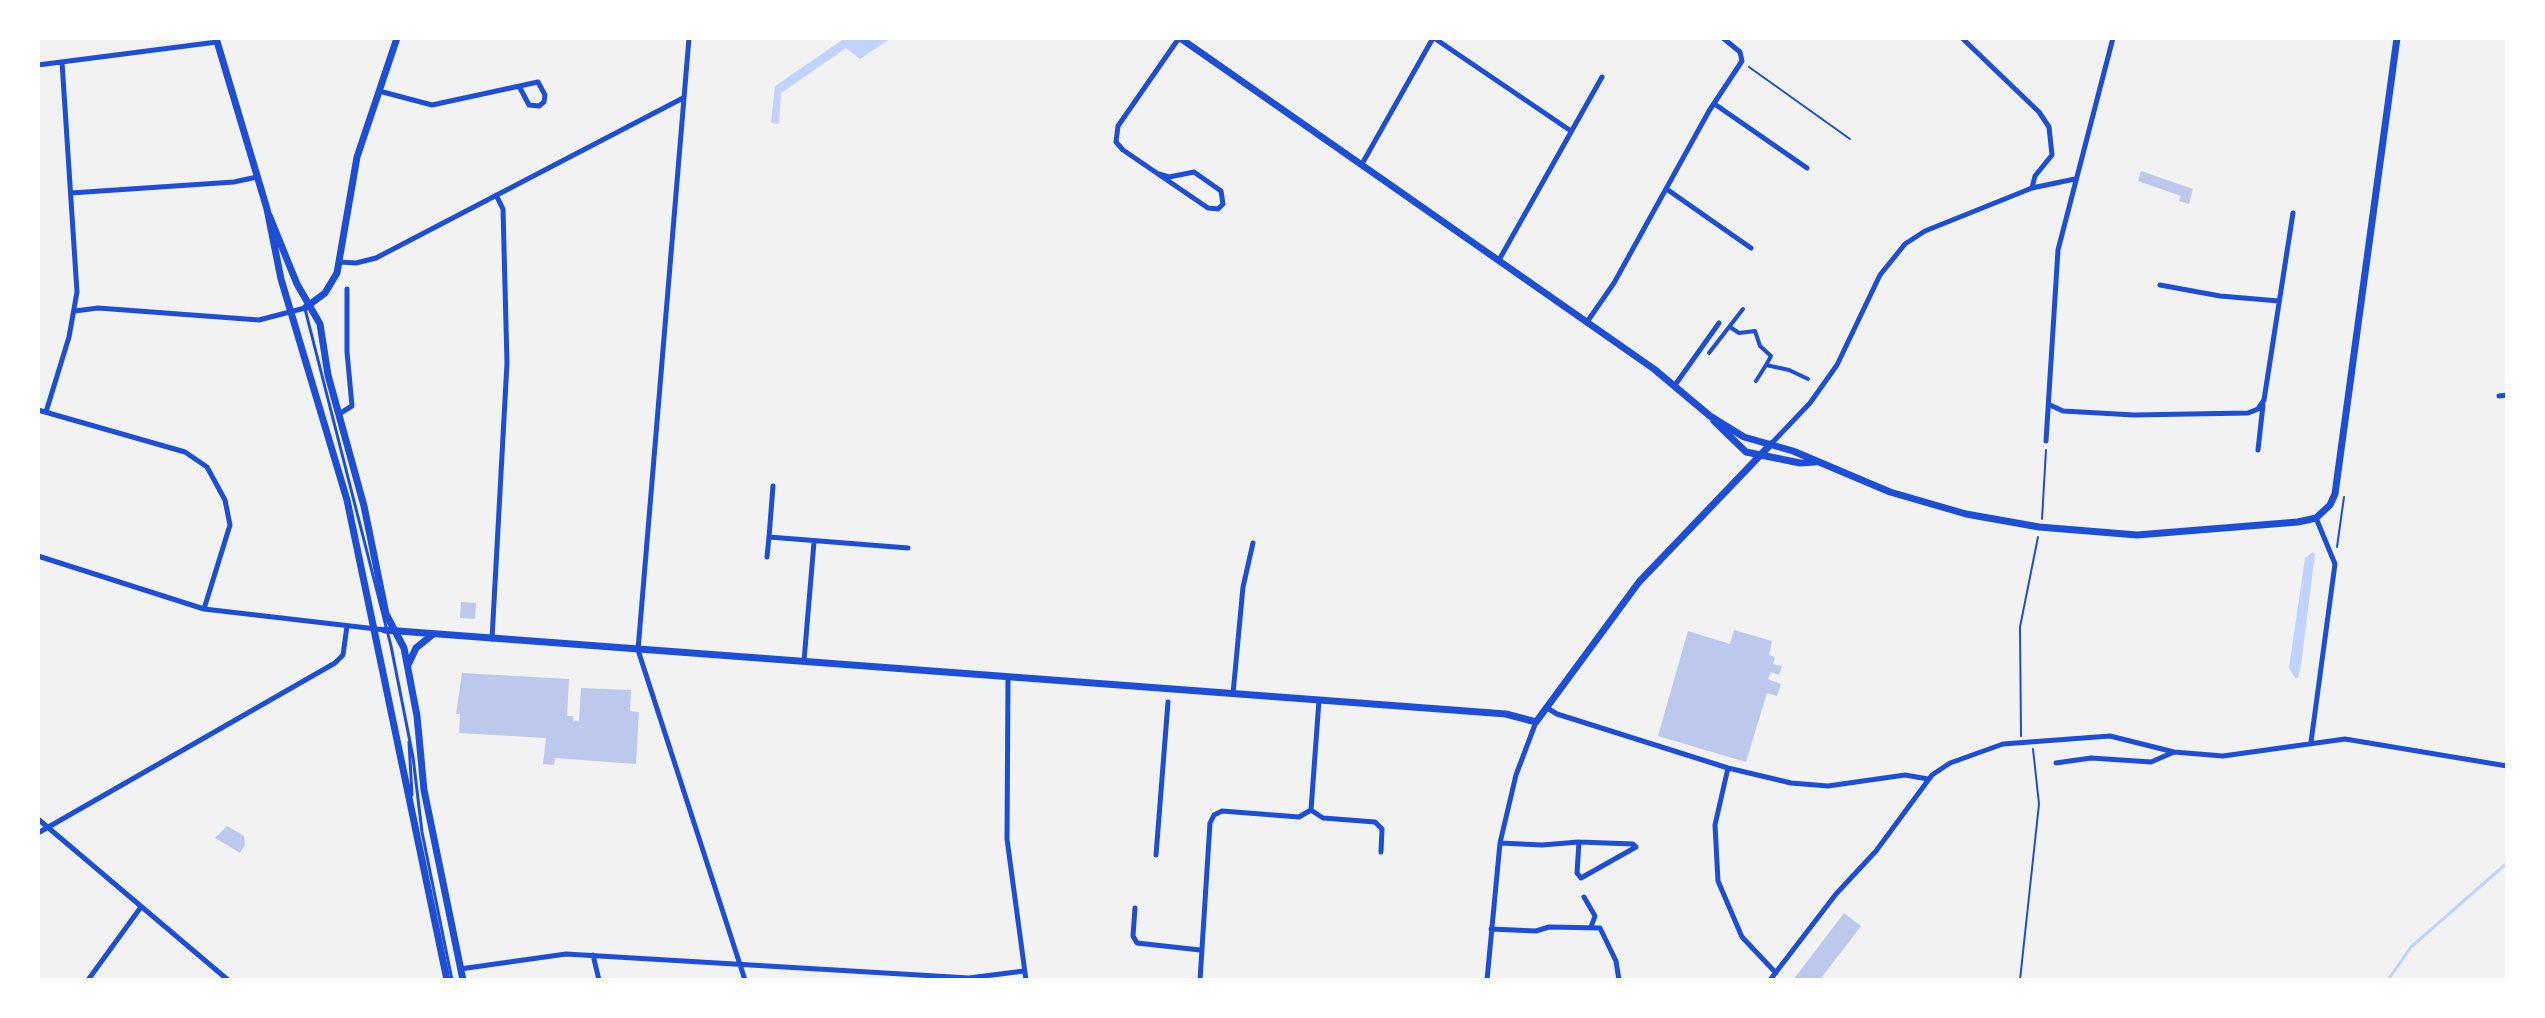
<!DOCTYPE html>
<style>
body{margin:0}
#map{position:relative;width:2545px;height:1018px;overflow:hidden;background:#f2f2f2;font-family:Inter,sans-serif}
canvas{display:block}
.frame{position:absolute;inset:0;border:40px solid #fff;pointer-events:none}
</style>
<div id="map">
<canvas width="2545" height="1018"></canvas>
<div class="frame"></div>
</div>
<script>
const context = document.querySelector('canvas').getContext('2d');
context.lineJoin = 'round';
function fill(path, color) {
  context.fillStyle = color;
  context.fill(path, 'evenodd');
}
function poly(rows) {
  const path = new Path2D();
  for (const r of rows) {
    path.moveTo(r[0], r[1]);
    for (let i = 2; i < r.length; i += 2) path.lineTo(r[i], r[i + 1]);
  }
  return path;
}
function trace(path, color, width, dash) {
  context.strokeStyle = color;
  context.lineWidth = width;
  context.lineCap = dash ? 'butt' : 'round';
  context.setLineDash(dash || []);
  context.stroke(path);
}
fill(poly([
 [845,38,891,38,860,59,846,48,781,93,779,124,771,123,775,86],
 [2313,552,2315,554,2301,665,2298,678,2295,678,2289,668,2305,558]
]), '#bfd3fe');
trace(poly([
 [2388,980,2411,947,2507,863]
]), '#bfd3fe', 3);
fill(poly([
 [2141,171,2193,189,2189,204,2179,201,2181,196,2138,181],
 [461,602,476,603,475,619,460,618],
 [1734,630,1772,641,1769,655,1775,657,1773,664,1782,666,1779,675,1771,672,1768,679,1781,684,1777,696,1767,693,1746,762,1658,736,1688,631,1730,644],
 [462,673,569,679,567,716,573,716,573,721,579,721,581,688,631,690,630,711,639,712,636,764,555,758,554,765,543,764,546,738,459,733,460,714,456,714],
 [227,826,244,836,245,845,240,853,215,838],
 [1844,913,1861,926,1822,977,1825,980,1793,980]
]), '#bdc9ec');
trace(poly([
 [1749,67,1850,139],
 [2042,519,2046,450],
 [2337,547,2344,497],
 [2021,736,2020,627,2038,537],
 [2020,980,2039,804,2033,749]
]), '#1d4ed8', 2);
trace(poly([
 [305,309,391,646,413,757,422,832,452,980],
 [409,742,412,795]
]), '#1d4ed8', 3);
trace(poly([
 [1730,327,1739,333,1755,331,1760,346,1771,356,1766,365],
 [1709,353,1743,309],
 [1756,381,1766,365,1789,370,1808,379]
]), '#1d4ed8', 4);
trace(poly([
 [689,38,638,650,745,980],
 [1434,38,1571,131],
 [1962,38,2039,112,2049,127,2052,155,2035,176,2032,188],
 [38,65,217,42],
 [379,91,432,105,538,82,545,95,544,102,539,106,529,105,519,86],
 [1716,105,1807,168],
 [1362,164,1433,38],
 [1159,174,1169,177,1194,172,1221,191,1223,204,1218,209,1208,208,1123,150,1116,142,1118,126,1179,38],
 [1668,190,1751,248],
 [71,193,234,182,257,177],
 [1499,260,1602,77],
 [339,262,356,263,376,258,683,98],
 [2160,285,2220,296,2279,301],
 [75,311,98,308,259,320,305,308],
 [1587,322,1614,283,1709,111,1742,61,1740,52,1723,38],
 [1675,385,1719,323],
 [2499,396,2507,395],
 [2050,405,2063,411,2134,415,2248,413,2258,409,2264,400,2293,213],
 [38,410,185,452,207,467,225,500,230,525,204,609],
 [46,412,69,337,77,292,62,62],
 [339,414,352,406,347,352,347,289],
 [2046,441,2058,250,2113,38],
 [1771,444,1810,403,1837,365,1880,275,1905,244,1925,231,2032,188,2075,179],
 [2258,450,2263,405],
 [773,486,769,537,908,548],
 [38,556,204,609,385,630],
 [767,557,769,537],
 [492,639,507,363,503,209,496,195],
 [804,661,814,542],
 [1008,678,1007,839,1026,980],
 [1233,694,1243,587,1253,543],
 [1547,708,1557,714,1728,768,1791,783,1828,786,1905,775,1928,779],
 [2311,742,2335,564,2316,518],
 [2056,763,2091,758,2151,762,2174,752],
 [1728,768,1715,825,1718,881,1742,937,1776,973],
 [1311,810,1319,700],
 [38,819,228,980],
 [38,833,335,663,343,655,347,626],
 [1500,843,1542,845,1579,842,1633,844,1636,847,1581,878,1577,873,1579,842],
 [1156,855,1168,702],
 [1584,897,1595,916,1591,927],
 [1135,908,1133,936,1137,943,1200,950],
 [1491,929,1536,931,1549,927,1600,928,1616,961,1619,980],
 [593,955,599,980],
 [460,969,566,954,969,978,1024,971],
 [88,980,141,907],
 [1200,980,1210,823,1214,815,1222,811,1299,817,1311,810,1323,818,1375,822,1382,829,1381,852],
 [1487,980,1500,843,1516,775,1536,722],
 [1770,980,1836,894,1876,851,1932,775,1950,763,2003,744,2110,736,2174,752,2223,756,2345,739,2507,766]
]), '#1d4ed8', 5);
trace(poly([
 [1180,38,1654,369,1710,416,1744,437,1793,451,1890,492,1966,514,2039,527,2137,535,2298,522,2316,518,2330,505,2335,494,2397,38],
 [305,308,325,293,337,273,357,157,397,38],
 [1714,421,1746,452,1800,463,1815,462],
 [385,630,1506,714,1536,722,1639,582,1771,444]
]), '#1d4ed8', 7);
trace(poly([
 [216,38,267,209,281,279,347,500,447,980],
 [269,215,297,284,320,324,328,375,364,506,386,614,404,648,417,716,424,790,463,980],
 [409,663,416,648,432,635]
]), '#1d4ed8', 7);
</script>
